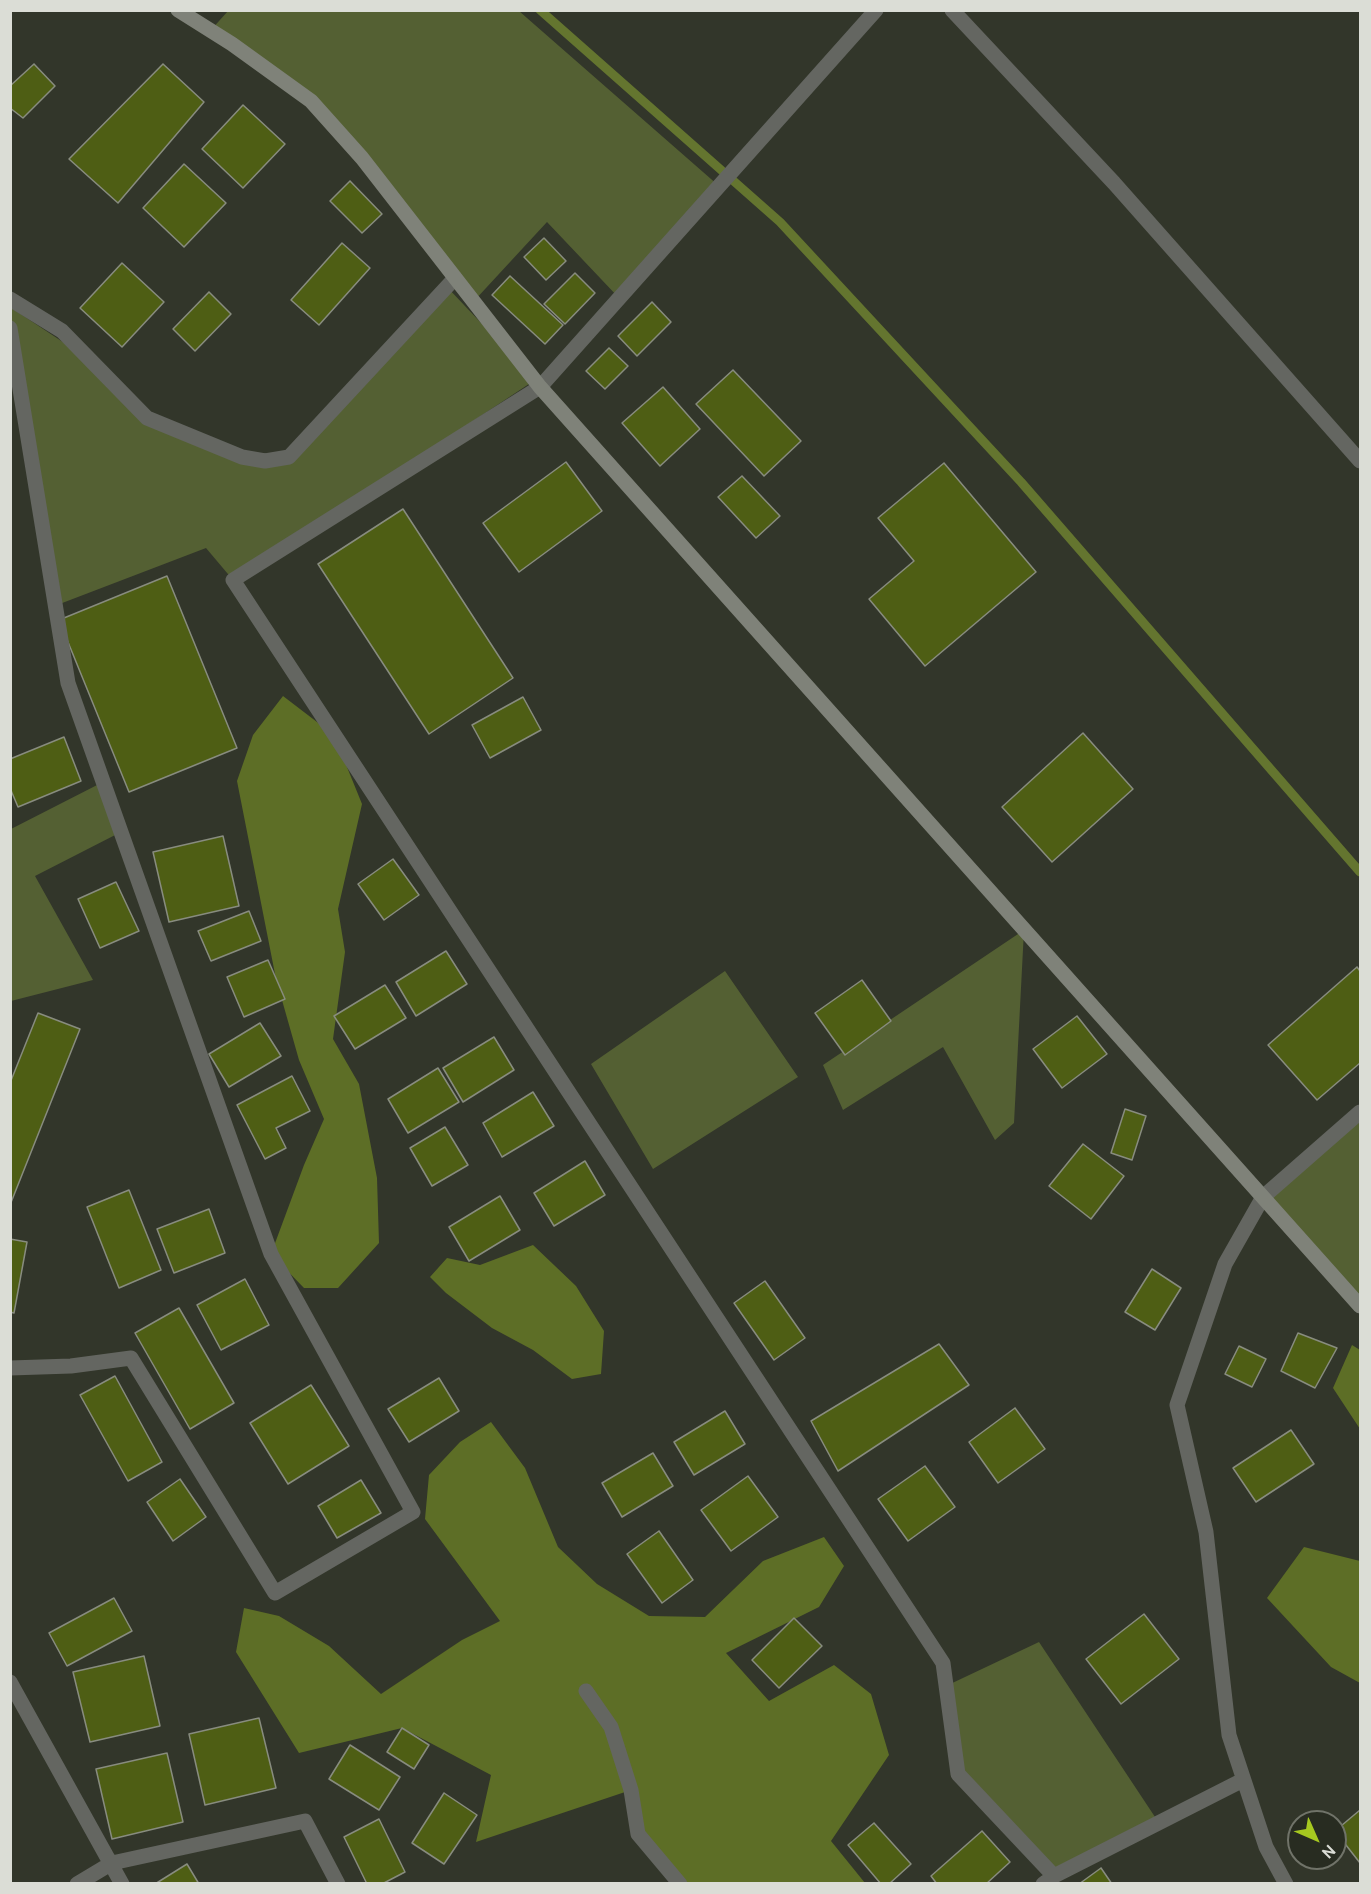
<!DOCTYPE html>
<style>
body{margin:0}
#map{position:relative;width:1371px;height:1894px;overflow:hidden;background:#32362a;font-family:Cabin,sans-serif}
canvas{display:block}
.frame{position:absolute;inset:0;border:12px solid #dbddd6;pointer-events:none}
.north{position:absolute;left:1287px;top:1810px;width:60px;height:60px;box-sizing:border-box;background:#282c21;border:2px solid #707369;border-radius:50%;rotate:135deg;font-size:16px;font-weight:700;line-height:24px;text-align:center;color:#dbddd6}
.north::after{content:'';display:block;margin:auto;width:21px;height:27px;background:#a6c820;clip-path:polygon(50% 0,100% 100%,50% 72%,0 100%)}
</style>
<div id="map">
<canvas width="1371" height="1894"></canvas>
<div class="frame"></div>
<div class="north">N</div>
</div>
<script>
const context = document.querySelector('canvas').getContext('2d');
context.lineJoin = 'round';
function fill(path, color) {
  context.fillStyle = color;
  context.fill(path, 'evenodd');
}
function poly(rows) {
  const path = new Path2D();
  for (const r of rows) {
    path.moveTo(r[0], r[1]);
    for (let i = 2; i < r.length; i += 2) path.lineTo(r[i], r[i + 1]);
  }
  return path;
}
function trace(path, color, width, dash) {
  context.strokeStyle = color;
  context.lineWidth = width;
  context.lineCap = dash ? 'butt' : 'round';
  context.setLineDash(dash || []);
  context.stroke(path);
}
fill(poly([
 [228,11,519,11,719,186,619,298,547,222,474,301,311,101,210,31],
 [447,287,535,380,233,580,206,548,57,605,11,328,10,307,90,360,147,418,265,461,289,457],
 [103,782,121,832,35,876,93,980,11,1001,11,829],
 [1024,930,1014,1123,995,1140,943,1047,843,1110,823,1065],
 [725,971,798,1077,653,1169,591,1064],
 [1360,1112,1360,1306,1263,1198],
 [1039,1642,1159,1823,1054,1876,958,1774,946,1686]
]), '#546033');
fill(poly([
 [283,696,334,735,362,804,338,909,345,952,333,1039,359,1084,377,1178,379,1243,338,1288,304,1288,271,1254,304,1165,324,1119,299,1060,276,979,237,781,253,735],
 [533,1245,576,1286,604,1331,601,1374,572,1379,533,1350,492,1328,446,1293,430,1277,447,1258,480,1265],
 [1352,1345,1360,1350,1360,1429,1333,1388],
 [491,1422,525,1468,558,1547,597,1584,649,1616,705,1617,763,1561,824,1537,844,1566,819,1607,726,1653,769,1701,834,1665,871,1694,889,1755,831,1841,865,1883,680,1883,641,1838,631,1790,476,1842,491,1775,402,1728,299,1753,236,1652,244,1608,279,1616,329,1646,381,1694,462,1640,500,1621,425,1519,429,1475,460,1442],
 [1304,1547,1360,1561,1360,1683,1331,1667,1267,1598]
]), '#5d6e26');
trace(poly([
 [540,10,780,222,1021,482,1360,872]
]), '#64752f', 9);
const building = poly([
 [34,64,55,86,23,118,10,108,10,86,34,64],
 [163,64,204,102,118,203,69,159,163,64],
 [243,105,285,144,243,188,202,149,243,105],
 [184,164,226,203,184,247,143,208,184,164],
 [350,181,382,214,362,233,330,201,350,181],
 [544,238,566,261,546,280,524,257,544,238],
 [342,243,370,268,319,325,291,300,342,243],
 [122,263,164,302,122,347,80,308,122,263],
 [575,273,595,293,565,324,544,304,575,273],
 [510,276,563,325,545,344,492,295,510,276],
 [209,292,231,314,195,351,173,329,209,292],
 [652,302,671,322,637,356,618,336,652,302],
 [609,348,628,366,605,389,586,371,609,348],
 [733,370,801,441,764,476,696,404,733,370],
 [663,387,700,429,660,466,622,423,663,387],
 [566,462,602,511,519,572,483,523,566,462],
 [944,463,1036,572,925,666,869,599,914,561,878,518,944,463],
 [742,476,780,516,756,538,718,497,742,476],
 [403,509,513,678,429,734,318,564,403,509],
 [167,576,237,748,129,792,59,620,167,576],
 [523,697,541,730,490,758,472,725,523,697],
 [1083,733,1133,789,1052,862,1002,807,1083,733],
 [64,737,81,781,18,807,10,788,10,759,64,737],
 [223,836,239,906,169,922,153,852,223,836],
 [393,859,419,895,384,920,358,884,393,859],
 [116,882,139,931,100,948,78,899,116,882],
 [249,911,261,941,211,961,198,931,249,911],
 [446,951,467,984,416,1016,396,982,446,951],
 [268,960,285,999,244,1017,227,977,268,960],
 [1357,967,1360,971,1360,1063,1317,1100,1268,1045,1357,967],
 [862,980,891,1021,845,1055,815,1013,862,980],
 [385,985,406,1018,355,1049,334,1016,385,985],
 [38,1013,80,1029,10,1205,10,1083,38,1013],
 [1077,1016,1107,1054,1062,1088,1033,1049,1077,1016],
 [260,1023,281,1056,229,1087,209,1054,260,1023],
 [494,1037,514,1070,463,1102,443,1068,494,1037],
 [438,1068,459,1102,408,1133,388,1099,438,1068],
 [292,1076,310,1111,276,1128,286,1148,265,1159,237,1105,292,1076],
 [533,1092,554,1126,502,1157,483,1123,533,1092],
 [1125,1109,1146,1116,1132,1160,1111,1153,1125,1109],
 [445,1127,468,1165,432,1186,410,1148,445,1127],
 [1083,1144,1124,1176,1091,1219,1049,1186,1083,1144],
 [585,1161,605,1195,554,1226,534,1193,585,1161],
 [129,1190,161,1270,119,1288,87,1207,129,1190],
 [500,1196,520,1230,469,1261,449,1227,500,1196],
 [209,1209,225,1253,174,1273,157,1229,209,1209],
 [10,1239,27,1242,14,1313,10,1312,10,1239],
 [1152,1269,1181,1288,1155,1330,1125,1312,1152,1269],
 [245,1279,269,1325,221,1350,197,1305,245,1279],
 [765,1281,805,1338,774,1360,734,1303,765,1281],
 [179,1308,234,1403,190,1429,135,1333,179,1308],
 [1298,1333,1337,1348,1315,1388,1281,1371,1298,1333],
 [939,1344,969,1385,838,1471,811,1421,939,1344],
 [1239,1346,1266,1359,1252,1387,1225,1374,1239,1346],
 [115,1376,162,1462,128,1481,80,1395,115,1376],
 [439,1378,459,1411,409,1442,388,1409,439,1378],
 [311,1385,349,1446,288,1484,250,1423,311,1385],
 [1015,1408,1045,1449,998,1483,969,1442,1015,1408],
 [725,1411,745,1444,694,1475,674,1442,725,1411],
 [1291,1430,1314,1464,1256,1502,1233,1468,1291,1430],
 [653,1453,673,1486,622,1517,602,1483,653,1453],
 [925,1466,955,1507,908,1541,878,1499,925,1466],
 [748,1476,778,1517,731,1551,701,1510,748,1476],
 [180,1479,206,1517,173,1541,147,1502,180,1479],
 [361,1480,381,1513,337,1538,318,1506,361,1480],
 [659,1531,693,1580,662,1603,627,1554,659,1531],
 [114,1598,132,1631,67,1666,49,1633,114,1598],
 [1144,1614,1179,1659,1121,1704,1086,1659,1144,1614],
 [794,1618,822,1646,779,1688,752,1660,794,1618],
 [144,1656,160,1726,90,1742,73,1672,144,1656],
 [259,1718,276,1788,205,1805,189,1734,259,1718],
 [402,1728,429,1745,414,1769,387,1752,402,1728],
 [350,1745,400,1777,379,1810,329,1779,350,1745],
 [167,1753,183,1822,112,1839,96,1769,167,1753],
 [444,1793,477,1815,444,1864,412,1843,444,1793],
 [1360,1810,1360,1863,1335,1831,1360,1810],
 [379,1819,405,1872,382,1884,367,1884,344,1837,379,1819],
 [874,1823,911,1864,889,1884,881,1884,848,1845,874,1823],
 [982,1831,1010,1862,986,1884,937,1884,931,1876,982,1831],
 [187,1864,199,1884,155,1884,187,1864],
 [1101,1868,1112,1884,1079,1884,1101,1868]
]);
fill(building, '#4e5e14');
trace(building, '#888c7f', 1.5);
trace(poly([
 [876,10,540,387,233,580,943,1663,958,1774,1054,1876],
 [952,10,1114,183,1360,461],
 [10,299,62,331,147,418,242,457,265,461,289,457,455,278],
 [10,328,68,683,271,1254,413,1512,275,1593,131,1358,71,1366,10,1368],
 [10,1682,122,1884],
 [586,1691,611,1727,631,1790,638,1834,680,1884],
 [77,1884,112,1863,305,1821,338,1884],
 [1043,1884,1054,1876,1243,1780],
 [1286,1884,1266,1847,1229,1735,1206,1532,1177,1405,1225,1264,1263,1197,1360,1112]
]), '#646661', 15);
trace(poly([
 [178,10,232,44,311,101,362,158,540,387,1360,1306]
]), '#7f8279', 15);
</script>
